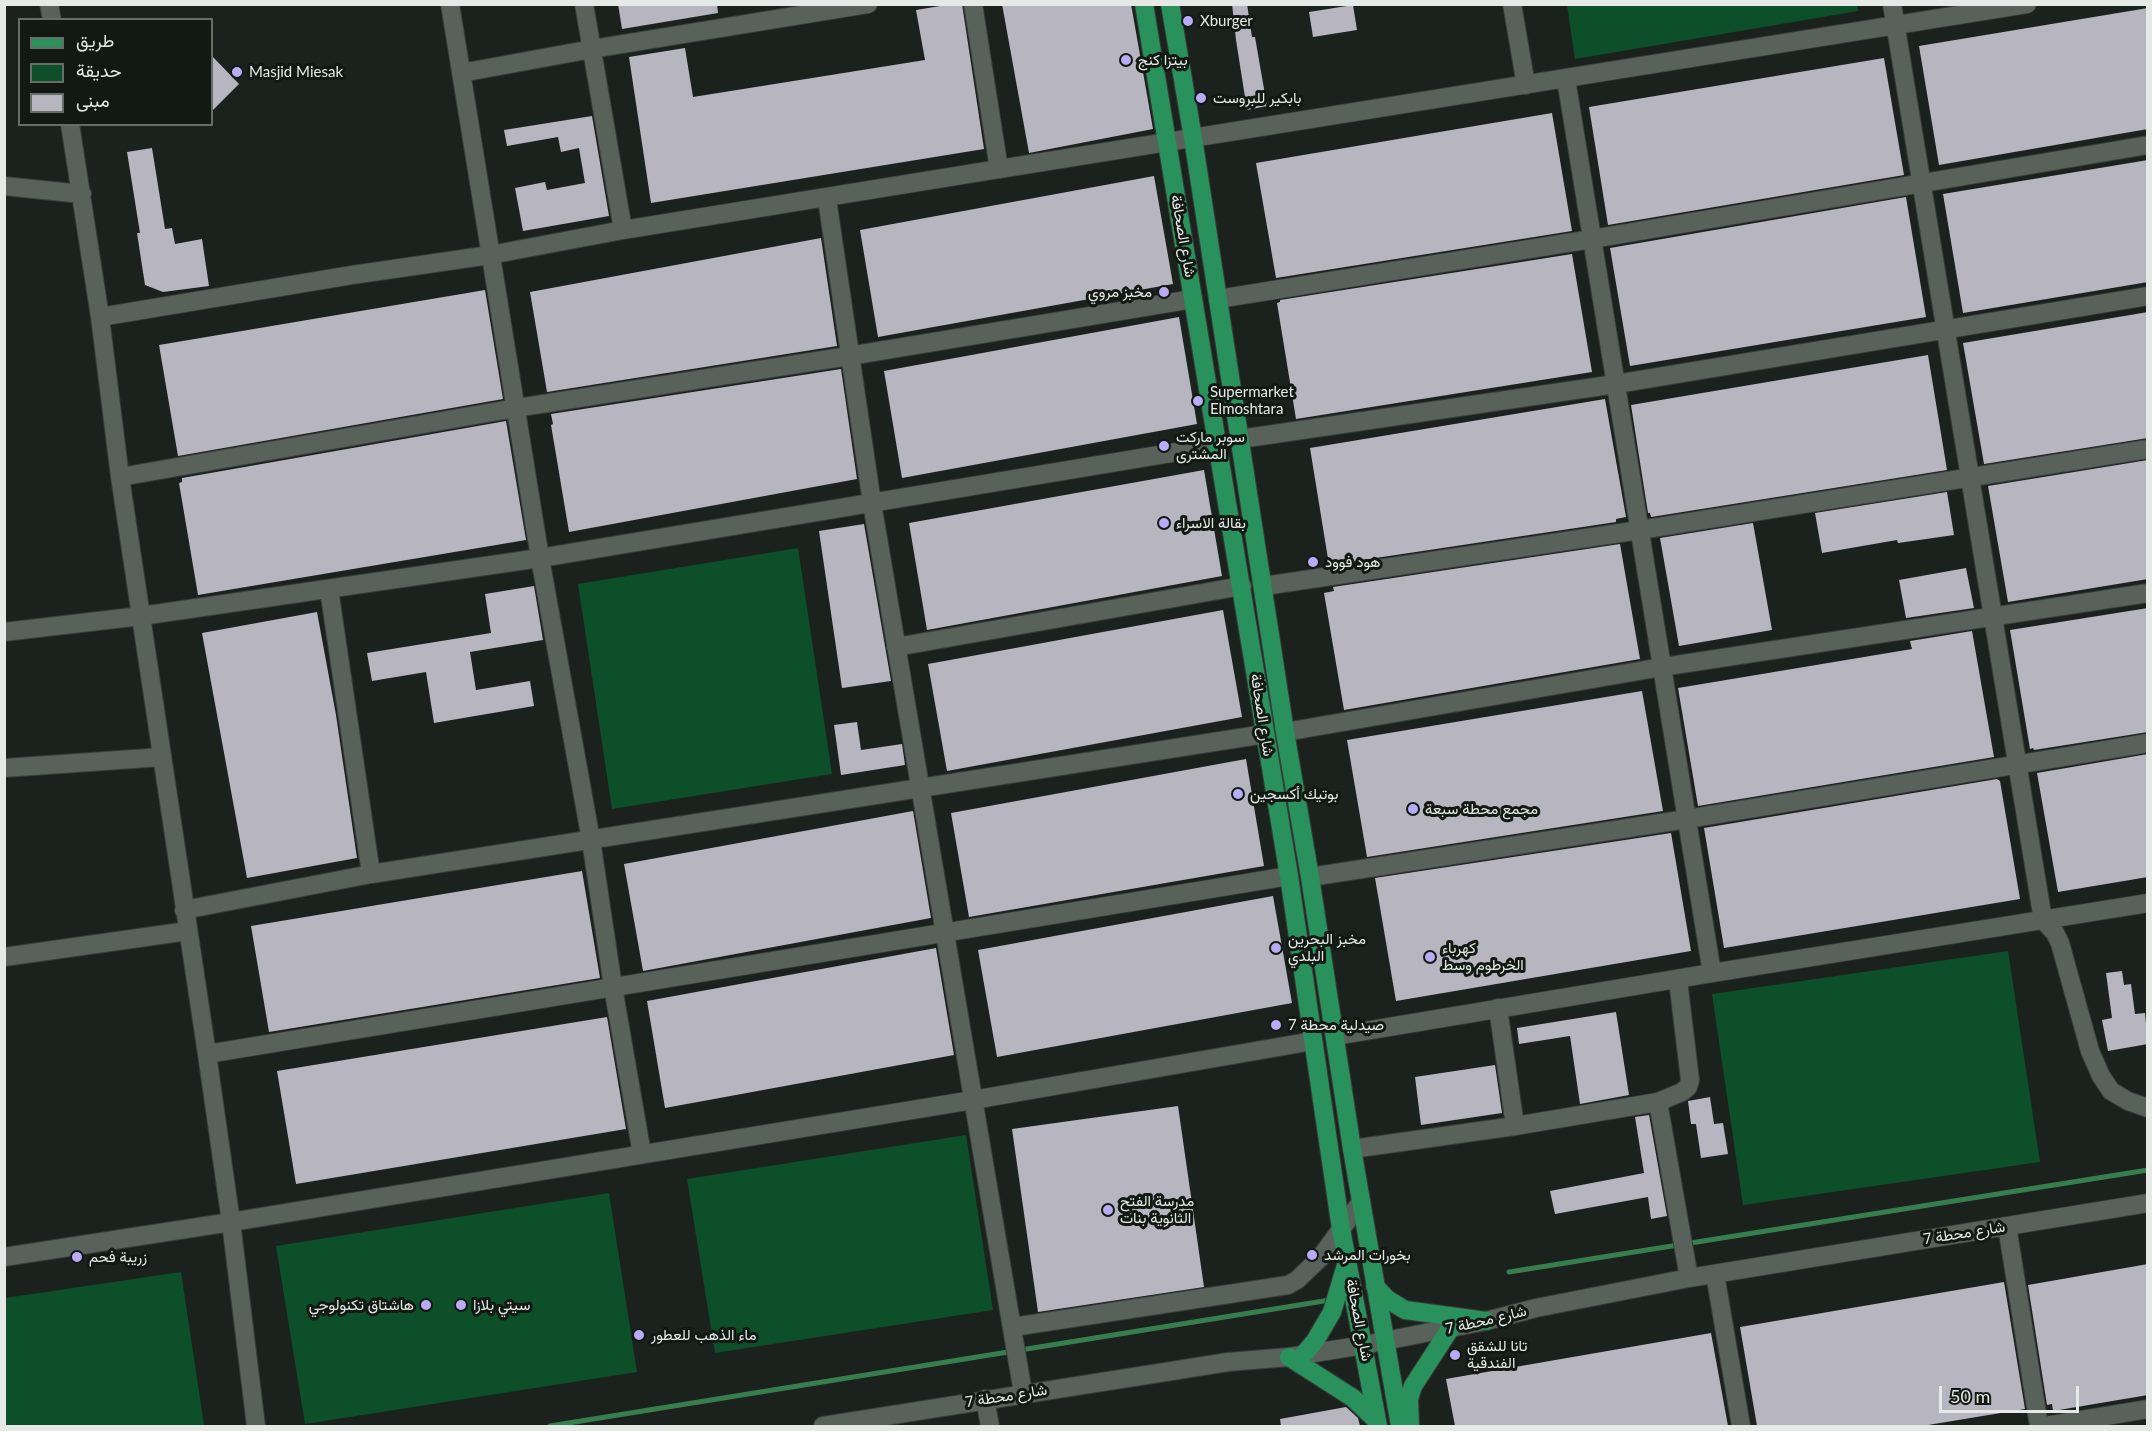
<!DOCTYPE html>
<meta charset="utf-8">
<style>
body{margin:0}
#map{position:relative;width:2152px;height:1431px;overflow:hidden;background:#1b221d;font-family:Lato,Vazirmatn,sans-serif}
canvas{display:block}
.frame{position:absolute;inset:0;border:6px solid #e5eae6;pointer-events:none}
.legend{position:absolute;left:18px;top:18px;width:195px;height:108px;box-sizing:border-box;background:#121913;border:2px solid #666d67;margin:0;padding:8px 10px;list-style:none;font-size:18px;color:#e5eae6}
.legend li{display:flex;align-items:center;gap:12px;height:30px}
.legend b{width:30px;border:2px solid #666d67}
.scale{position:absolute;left:1939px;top:1386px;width:140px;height:27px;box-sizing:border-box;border:3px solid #e5eae6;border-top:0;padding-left:8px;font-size:18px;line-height:21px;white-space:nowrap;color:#e5eae6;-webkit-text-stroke:4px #121913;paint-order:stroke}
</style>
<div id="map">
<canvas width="2152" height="1431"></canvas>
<div class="frame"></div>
<ul class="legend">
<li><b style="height:8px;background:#28915c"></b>طريق</li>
<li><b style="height:16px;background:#0c4f29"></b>حديقة</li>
<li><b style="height:16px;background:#b6b5c0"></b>مبنى</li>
</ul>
<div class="scale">50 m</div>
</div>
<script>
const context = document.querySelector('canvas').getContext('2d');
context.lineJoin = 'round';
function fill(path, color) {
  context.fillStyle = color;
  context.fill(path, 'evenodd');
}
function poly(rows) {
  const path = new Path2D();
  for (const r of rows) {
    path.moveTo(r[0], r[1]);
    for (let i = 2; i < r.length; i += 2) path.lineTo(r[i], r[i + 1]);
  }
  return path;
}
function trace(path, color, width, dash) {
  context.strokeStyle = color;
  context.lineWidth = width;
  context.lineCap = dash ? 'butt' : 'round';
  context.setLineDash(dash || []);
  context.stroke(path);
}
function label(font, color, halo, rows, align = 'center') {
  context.font = font + ' Lato,Vazirmatn,sans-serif';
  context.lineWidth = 6;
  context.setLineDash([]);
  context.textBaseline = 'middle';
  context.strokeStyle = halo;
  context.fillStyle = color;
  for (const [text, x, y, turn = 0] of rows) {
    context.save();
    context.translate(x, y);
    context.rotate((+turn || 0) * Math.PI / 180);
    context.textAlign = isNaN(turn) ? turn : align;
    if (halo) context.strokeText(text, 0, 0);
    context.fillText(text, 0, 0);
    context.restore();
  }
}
fill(poly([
 [1857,4,1858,11,1575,59,1567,5],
 [798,548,832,774,612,809,578,584],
 [2008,951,2040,1162,1743,1205,1712,994],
 [966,1135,993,1310,715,1353,687,1179],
 [609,1193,637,1372,305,1424,276,1246],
 [181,1272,204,1425,192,1426,5,1426,5,1298]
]), '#0c4f29');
trace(poly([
 [1509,1272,2148,1170],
 [550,1426,1330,1300]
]), '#377e4f', 5);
fill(poly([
 [618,4,717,4,718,13,622,29],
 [952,4,962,4,984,149,651,203,629,57,685,48,693,97,925,60,916,10],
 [1002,4,1131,4,1153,129,1029,153],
 [1232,4,1247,4,1252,37,1255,37,1267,106,1247,110,1236,40],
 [1353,5,1357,30,1313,37,1309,12],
 [2148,8,2148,129,1939,165,1919,46],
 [212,56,239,84,212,111],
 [1884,58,1904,175,1608,225,1589,107],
 [1552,113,1572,231,1276,278,1256,163],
 [592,116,609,216,523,231,515,188,545,182,547,190,585,183,579,148,561,152,558,137,507,146,504,130],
 [152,148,165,229,172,228,175,244,202,239,209,286,163,292,145,285,137,233,140,233,127,152],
 [2148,160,2148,282,1963,313,1943,194],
 [1154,176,1173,284,878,337,860,230],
 [1906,197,1926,317,1630,366,1610,248],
 [821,238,837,346,547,392,530,292],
 [1572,254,1592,372,1296,419,1277,303,1280,302,1280,300],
 [485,290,503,399,178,456,159,345],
 [2148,312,2148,438,1984,464,1963,343],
 [1179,317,1197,424,902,478,884,371],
 [1928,355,1947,470,1651,517,1650,513,1648,513,1631,405],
 [841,369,857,479,569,532,551,425,553,424,551,414],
 [1605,399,1626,517,1616,519,1616,522,1329,565,1310,448],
 [506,421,526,540,198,595,179,483,182,482,182,478],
 [2148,460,2148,579,2008,602,1988,486],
 [1204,470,1222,576,927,630,909,523],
 [1947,492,1954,535,1898,543,1897,540,1822,553,1815,513],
 [1753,523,1772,630,1679,646,1660,538],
 [864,524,891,681,842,688,819,531],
 [1620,544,1640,659,1344,710,1324,593,1334,591,1333,587],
 [1966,568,1974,608,1906,618,1899,580],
 [534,586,543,640,470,652,476,690,530,681,534,706,434,723,426,672,372,681,367,653,491,633,485,594],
 [2148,608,2148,732,2034,750,2033,748,2030,749,2010,630],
 [1223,610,1242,717,947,771,928,664],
 [317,612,336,715,357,858,247,878,202,633],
 [1972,631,1994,757,1698,806,1678,688,1912,649,1910,641],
 [1642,691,1663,811,1367,857,1347,740],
 [857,722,861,750,902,744,905,765,841,775,834,725],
 [2148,754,2148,877,2058,892,2037,773],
 [1246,759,1264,866,969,917,951,813],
 [1997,779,2000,781,2020,899,1724,948,1704,828],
 [913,811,931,918,643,971,624,864],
 [1671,833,1691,951,1396,1001,1375,878],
 [582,871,600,978,269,1032,251,926],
 [1273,896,1292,1003,997,1057,978,950],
 [936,948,954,1055,665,1108,647,1001],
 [2122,971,2124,985,2131,984,2135,1014,2145,1013,2148,1044,2108,1051,2102,1020,2112,1018,2106,973],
 [1616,1012,1629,1095,1580,1104,1570,1036,1519,1044,1517,1028],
 [607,1017,626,1129,296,1184,277,1071],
 [1495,1065,1502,1113,1421,1125,1415,1077],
 [1710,1097,1714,1124,1723,1123,1728,1154,1701,1158,1696,1124,1691,1124,1688,1101],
 [1178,1106,1204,1287,1038,1312,1012,1129],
 [1649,1115,1667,1216,1651,1219,1648,1197,1555,1214,1550,1191,1644,1173,1635,1117],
 [2148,1264,2148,1395,2053,1411,2052,1404,2047,1405,2028,1285],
 [2004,1282,2025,1409,1922,1426,1757,1426,1740,1327],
 [1711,1333,1728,1426,1455,1426,1446,1379],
 [1346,1407,1358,1418,1360,1426,1281,1426,1280,1419]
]), '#b6b5c0');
const minor = poly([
 [49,4,52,20],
 [450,4,540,558,591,840,613,987,642,1154],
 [584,4,623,230],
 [973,4,999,169],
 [1512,4,1526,85],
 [1892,4,2043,920,2055,933,2060,943,2090,1051,2101,1076,2111,1091,2128,1101,2148,1108],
 [461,73,592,49,868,4],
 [1566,79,1712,973],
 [70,124,100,317,120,477,207,1054,231,1222,256,1426],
 [4,186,82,194],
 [827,199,872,503,1023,1393],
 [1218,299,1592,239,2148,145],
 [100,317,352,275,490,255,623,230,999,169,2027,4],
 [1240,439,1616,384,2148,296],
 [120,477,516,408,849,356,1193,299],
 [1264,586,1640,530,2148,449],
 [329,589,371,874],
 [4,632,141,616,540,558,1219,445],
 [896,647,1242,586],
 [1285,732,1662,667,2148,593],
 [4,768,162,757],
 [1310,877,1687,819,2148,743],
 [184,910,371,874,1265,734],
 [4,957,188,931],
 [1678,980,1690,1080,1688,1087,1682,1092,1658,1102,1689,1278],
 [1498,1008,1515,1126],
 [1335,1036,1712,973,2148,903],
 [207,1054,1289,876],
 [1352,1149,1515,1126,1658,1102],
 [2007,1226,2039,1426],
 [4,1257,231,1222,973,1100,1313,1041],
 [1715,1274,1741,1426],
 [1013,1327,1288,1285,1297,1280,1320,1258,1361,1202],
 [985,1399,990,1426],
 [823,1426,1159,1373,1228,1362,1289,1357,1364,1345,1486,1321,1536,1308,1689,1278,2148,1203],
 [2045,1426,2148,1409]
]);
const major = poly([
 [1144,4,1289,876,1341,1229,1378,1426],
 [1170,4,1193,138,1285,732,1310,877,1352,1149,1400,1426],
 [1375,1286,1387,1299,1405,1310,1486,1321],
 [1304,1354,1315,1341,1332,1312,1346,1265],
 [1289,1357,1353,1398,1377,1421],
 [1410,1426,1409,1399,1413,1386,1450,1329]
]);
trace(minor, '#373d38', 20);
trace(major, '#373d38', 20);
trace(minor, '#59615b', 18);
trace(major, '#28915c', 18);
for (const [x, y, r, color] of [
 [1188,21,6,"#b9abf7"],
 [1126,60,6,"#b9abf7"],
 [237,72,6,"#b9abf7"],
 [1201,98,6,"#b9abf7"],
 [1164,292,6,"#b9abf7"],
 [1198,401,6,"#b9abf7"],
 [1164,446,6,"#b9abf7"],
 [1164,523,6,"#b9abf7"],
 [1313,562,6,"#b9abf7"],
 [1238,794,6,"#b9abf7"],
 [1413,809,6,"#b9abf7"],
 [1276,948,6,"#b9abf7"],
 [1430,957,6,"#b9abf7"],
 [1276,1025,6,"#b9abf7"],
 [1108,1210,6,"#b9abf7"],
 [1312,1255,6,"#b9abf7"],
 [77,1257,6,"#b9abf7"],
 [426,1305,6,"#b9abf7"],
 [461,1305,6,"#b9abf7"],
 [639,1335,6,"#b9abf7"],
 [1455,1355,6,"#b9abf7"]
]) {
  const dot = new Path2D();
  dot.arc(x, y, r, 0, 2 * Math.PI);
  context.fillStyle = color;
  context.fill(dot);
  trace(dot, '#121913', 2);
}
label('15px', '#e5eae6', '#121913', [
 ["Xburger",1200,21],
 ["بيتزا كنج",1138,60],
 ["Masjid Miesak",249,72],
 ["بابكير للبروست",1213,98],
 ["مخبز مروي",1152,292,"right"],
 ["Supermarket",1210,392],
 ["Elmoshtara",1210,409],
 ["سوبر ماركت",1176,437],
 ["المشترى",1176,454],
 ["بقالة الاسراء",1176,523],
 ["هود فوود",1325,562],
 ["بوتيك أكسجين",1250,794],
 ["مجمع محطة سبعة",1425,809],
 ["مخبز البحرين",1288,939],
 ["البلدي",1288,956],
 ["كهرباء",1442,948],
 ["الخرطوم وسط",1442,965],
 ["صيدلية محطة 7",1288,1025],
 ["مدرسة الفتح",1120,1201],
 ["الثانوية بنات",1120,1218],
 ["بخورات المرشد",1324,1255],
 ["زريبة فحم",89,1257],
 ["هاشتاق تكنولوجي",414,1305,"right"],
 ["سيتي بلازا",473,1305],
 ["ماء الذهب للعطور",651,1335],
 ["تانا للشقق",1467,1346],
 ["الفندقية",1467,1363]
], 'left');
label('15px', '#e5eae6', '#121913', [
 ["شارع الصحافة",1183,236,80],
 ["شارع الصحافة",1262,715,81],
 ["شارع محطة 7",1964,1233,-9],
 ["شارع الصحافة",1359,1320,79],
 ["شارع محطة 7",1486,1320,-13],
 ["شارع محطة 7",1006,1396,-9]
]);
</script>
